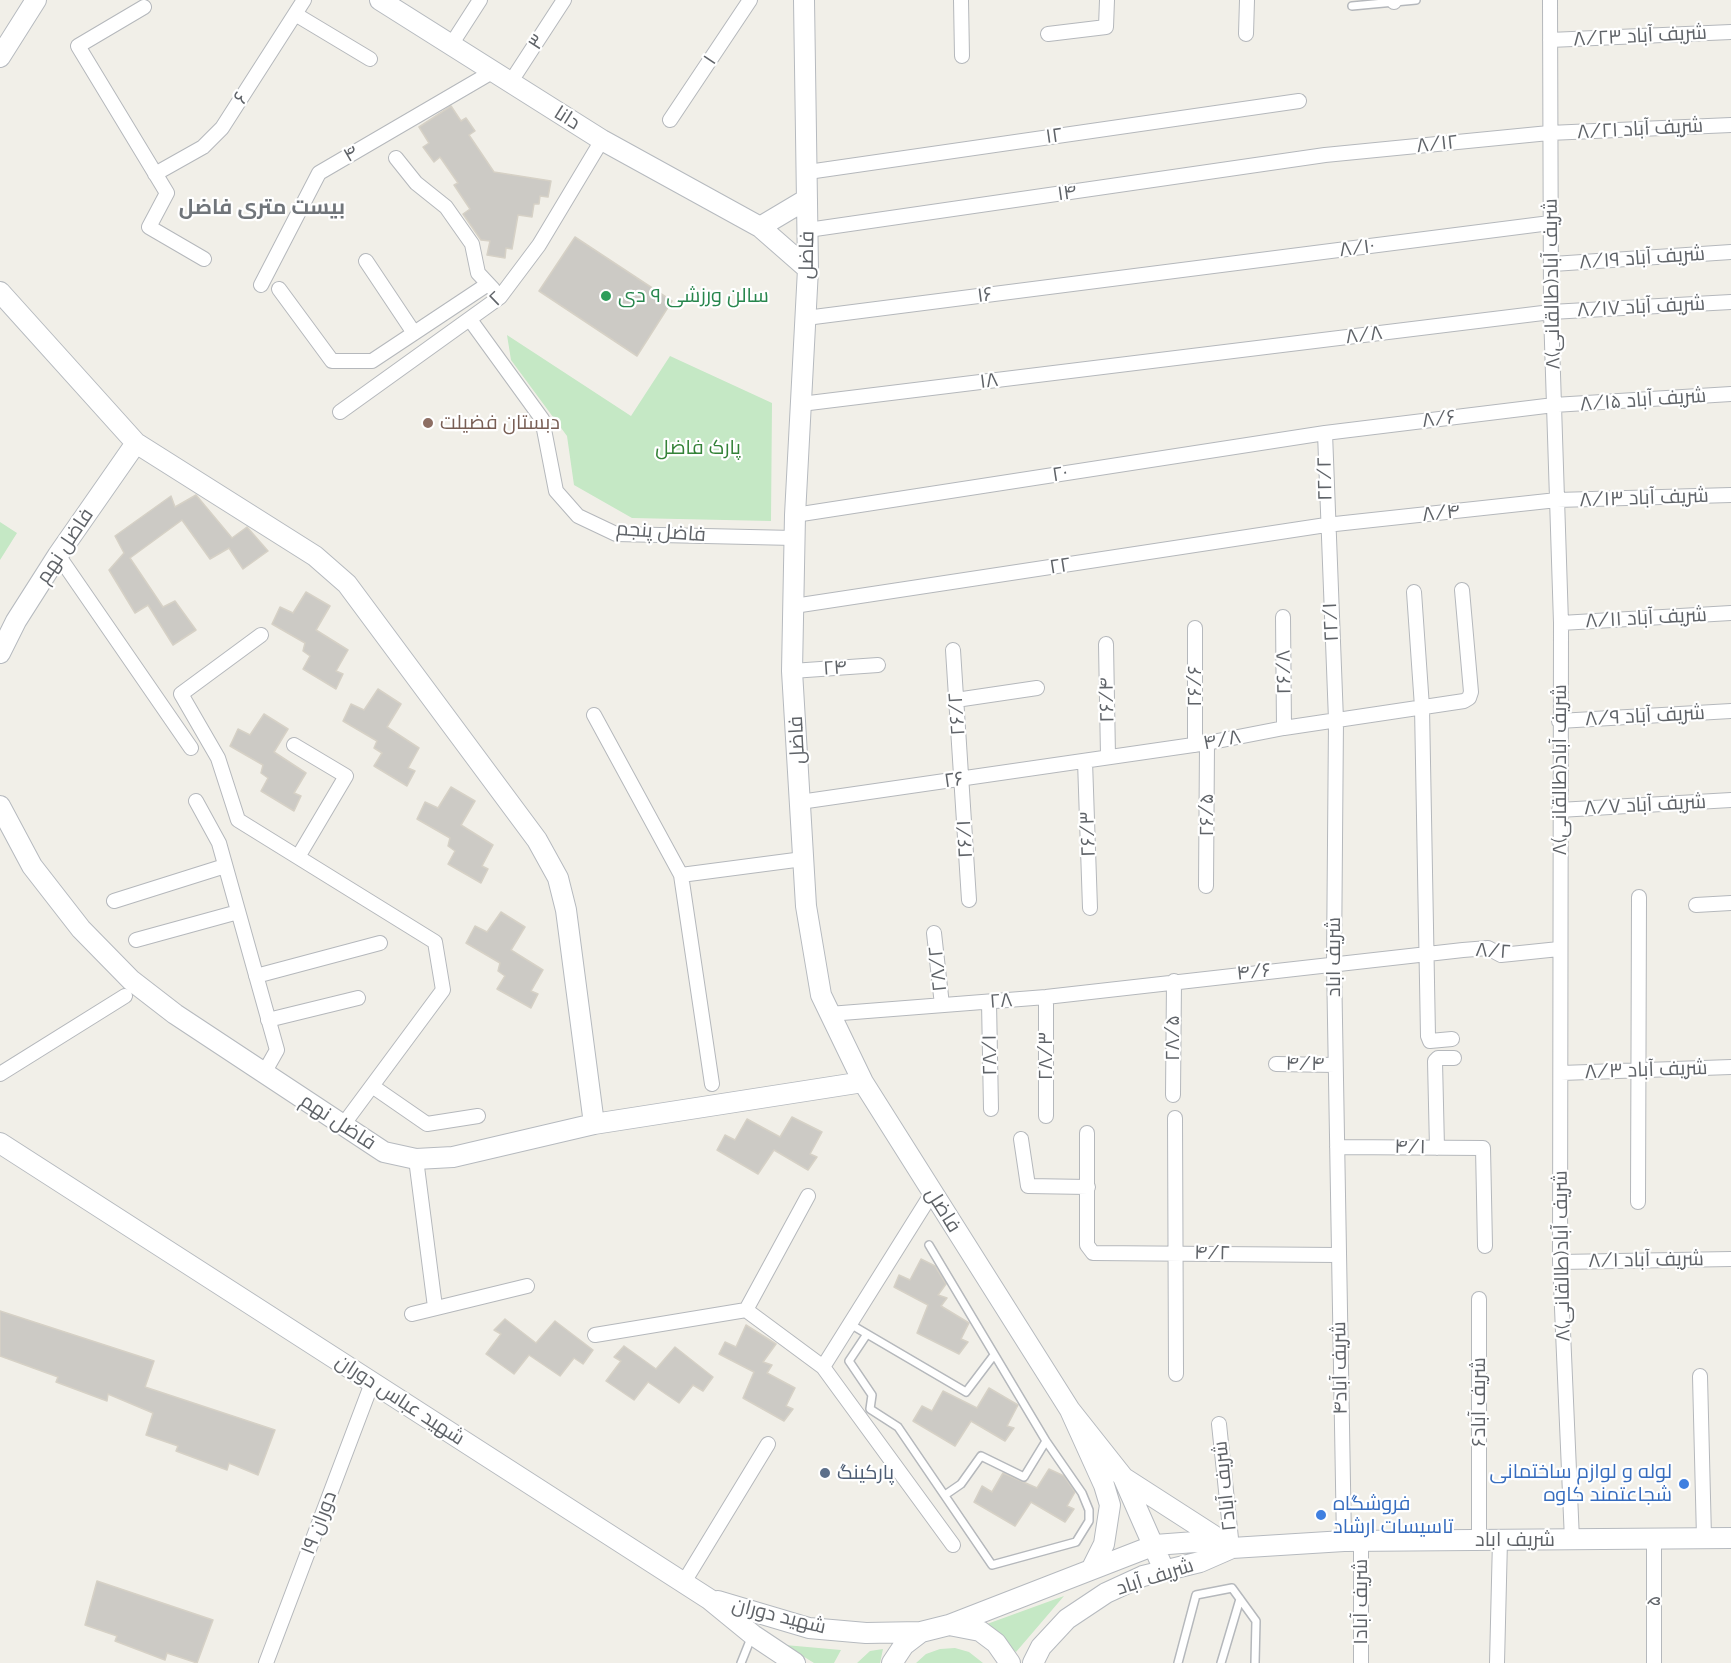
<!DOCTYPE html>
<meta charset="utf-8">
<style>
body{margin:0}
canvas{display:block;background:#f1efe8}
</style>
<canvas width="1731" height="1663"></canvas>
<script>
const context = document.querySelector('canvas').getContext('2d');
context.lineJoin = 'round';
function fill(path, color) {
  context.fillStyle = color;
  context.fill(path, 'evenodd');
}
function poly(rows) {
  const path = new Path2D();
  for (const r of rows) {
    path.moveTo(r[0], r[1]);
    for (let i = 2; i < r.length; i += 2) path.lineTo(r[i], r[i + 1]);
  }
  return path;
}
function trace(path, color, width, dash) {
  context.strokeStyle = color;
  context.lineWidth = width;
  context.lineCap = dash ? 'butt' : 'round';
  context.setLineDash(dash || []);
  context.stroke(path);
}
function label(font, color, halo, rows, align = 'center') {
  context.font = font + ' Raleway,Cairo,sans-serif';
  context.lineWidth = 4.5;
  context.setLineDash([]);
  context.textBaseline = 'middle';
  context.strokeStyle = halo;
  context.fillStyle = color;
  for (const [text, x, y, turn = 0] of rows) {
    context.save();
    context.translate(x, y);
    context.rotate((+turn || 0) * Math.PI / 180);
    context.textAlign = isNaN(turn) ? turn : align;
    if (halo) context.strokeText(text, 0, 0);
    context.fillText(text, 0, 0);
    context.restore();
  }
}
fill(poly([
 [507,335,631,416,670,356,772,403,771,521,632,518,574,485,567,436,511,360],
 [0,522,17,533,0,560],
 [1064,1596,1016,1652,987,1624],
 [785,1645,841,1650,834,1663,814,1663],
 [955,1648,969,1652,983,1663,916,1663,926,1654,940,1649],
 [883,1649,880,1663,857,1663,870,1651]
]), '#c5e8c5');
const building = poly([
 [451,106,461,121,466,118,475,131,469,135,494,172,551,181,548,197,540,196,539,204,534,204,532,217,518,215,512,249,506,248,505,258,487,255,490,241,481,240,463,214,470,209,454,185,458,183,440,157,434,162,423,147,429,143,419,127,451,106],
 [575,237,672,301,637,356,539,291,575,237],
 [196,495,232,538,247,527,268,551,243,569,229,548,210,559,182,520,130,558,163,607,175,601,196,630,173,645,148,605,135,613,109,570,124,553,115,536,171,496,175,507,196,495],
 [306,592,330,606,316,630,348,650,336,671,343,674,336,689,303,669,310,656,303,651,305,643,272,624,280,607,293,613,306,592],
 [378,689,401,704,387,727,419,748,408,768,415,771,407,786,374,766,382,753,374,748,377,741,343,721,351,704,364,710,378,689],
 [264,714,288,729,274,752,306,773,294,793,301,796,294,811,261,791,268,778,261,773,263,765,230,746,238,729,250,735,264,714],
 [451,787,475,801,461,825,493,845,482,866,488,869,481,883,448,864,455,851,448,846,450,838,417,819,425,802,438,808,451,787],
 [501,912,525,927,511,950,543,970,531,991,538,994,531,1008,497,989,505,976,498,971,500,963,466,943,475,926,487,932,501,912],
 [792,1117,822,1132,810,1154,817,1157,808,1170,774,1150,758,1174,717,1150,725,1135,735,1140,747,1119,780,1137,792,1117],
 [921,1259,935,1266,946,1284,938,1295,947,1298,941,1306,969,1323,961,1339,968,1342,959,1354,917,1333,928,1305,894,1287,899,1275,910,1280,921,1259],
 [0,1311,154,1361,145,1387,275,1430,258,1475,229,1463,227,1470,176,1451,178,1446,146,1435,153,1413,108,1394,107,1401,56,1382,58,1377,0,1356,0,1311],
 [505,1319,536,1343,555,1321,593,1350,583,1364,574,1358,560,1376,529,1355,514,1374,486,1354,501,1334,494,1330,505,1319],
 [746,1325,776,1344,763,1362,772,1365,767,1373,795,1388,786,1406,793,1409,784,1421,743,1398,754,1372,719,1354,725,1342,736,1347,746,1325],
 [624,1346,656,1369,675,1347,713,1377,703,1391,693,1385,679,1403,648,1382,634,1400,606,1381,621,1361,614,1357,624,1346],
 [989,1388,1018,1405,1007,1426,1014,1428,1005,1441,971,1421,955,1446,913,1421,922,1406,932,1411,943,1391,977,1408,989,1388],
 [1049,1469,1064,1476,1075,1492,1067,1506,1074,1509,1065,1522,1031,1502,1015,1526,974,1502,982,1486,992,1492,1003,1473,1037,1488,1049,1469],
 [97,1581,213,1620,197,1663,167,1653,165,1660,115,1641,117,1636,85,1625,97,1581]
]);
fill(building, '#cccac5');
trace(building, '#d6d1c6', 1.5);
const lane = poly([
 [1352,6,1416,0],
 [850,1324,966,1392,994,1355],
 [867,1334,849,1361,872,1395,870,1409,898,1427,992,1565,1076,1542,1089,1521,1089,1510,1082,1493,1046,1441,929,1245],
 [945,1495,961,1484,981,1456,1024,1477,1046,1441],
 [741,1663,751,1638],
 [1178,1663,1196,1595,1232,1588,1256,1621,1255,1663],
 [1221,1663,1240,1599]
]);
const street = poly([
 [961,0,962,56],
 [1394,0,1394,2],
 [1550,0,1551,312,1561,623,1560,1262,1572,1540],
 [144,7,78,46,167,193,149,227,204,259],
 [295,14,370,59],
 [1048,34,1106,27,1107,0],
 [1246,34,1247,0],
 [1550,40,1731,32],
 [451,45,480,0],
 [510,83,564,0],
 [670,120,750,0],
 [396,158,416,183,446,207,472,244,478,273,493,289],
 [808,172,1299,101],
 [155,174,203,147,222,128,304,0],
 [808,230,1325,155,1549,133,1731,125],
 [366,261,414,333],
 [1553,264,1731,252],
 [261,285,319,173,492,72],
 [279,289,332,361,372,361,488,284],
 [806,318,1550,223],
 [471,321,542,419,556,491,578,516,616,534,794,538],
 [801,404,1551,312,1731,302],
 [340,412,500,297,539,245,602,140],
 [1325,433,1336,720,1334,963,1344,1541],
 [795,515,1325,433,1554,405,1731,394],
 [58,555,191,748],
 [1414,592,1422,707,1428,1036,1430,1041,1452,1039],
 [794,606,1326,525,1557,500,1731,495],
 [1283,617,1284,728],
 [1561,623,1731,613],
 [1195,628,1195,745],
 [261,635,181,694,218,758,238,820,435,942,443,990,343,1125],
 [1106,644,1108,756],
 [953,650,969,900],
 [792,671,878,665],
 [956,700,1037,688],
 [594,715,681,875,712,1084],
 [1559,721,1731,711],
 [294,745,346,776,298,857],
 [1085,761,1090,908],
 [196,801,219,843,277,1050,264,1073],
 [800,802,1207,743,1284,728,1464,701,1469,698,1471,692,1462,590],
 [1559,810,1731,800],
 [681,875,803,859],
 [1206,886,1207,743],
 [114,901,225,866],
 [1696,905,1731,903],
 [934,933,942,1005],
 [136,940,238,912],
 [256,976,380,943],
 [1046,997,1046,1116],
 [989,1002,991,1109],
 [829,1014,1046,997,1463,950,1488,948,1501,955,1559,949],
 [268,1020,358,998],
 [1276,1064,1335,1065],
 [1561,1073,1731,1067],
 [0,1074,125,996],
 [372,1086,427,1124,478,1116],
 [1173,1095,1174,981],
 [1175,1118,1176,1374],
 [1087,1133,1087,1245,1093,1253,1337,1255],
 [1021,1139,1028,1186,1088,1187],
 [1337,1147,1483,1148,1485,1246],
 [1437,1148,1435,1061,1438,1058,1454,1058],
 [416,1159,435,1307],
 [1638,1202,1639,897],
 [1560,1262,1731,1259],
 [1479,1299,1479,1541],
 [746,1310,808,1196],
 [412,1314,527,1286],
 [595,1335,746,1310,823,1367,953,1545],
 [823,1367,932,1193],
 [1700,1376,1704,1538],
 [1219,1424,1232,1548],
 [684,1582,768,1444],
 [266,1663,372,1383],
 [1361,1663,1361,1541],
 [1497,1663,1500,1540],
 [1654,1663,1654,1539]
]);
const secondary = poly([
 [380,0,602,140,760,227,808,269],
 [804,0,808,269,795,515,792,671,806,906,821,995,863,1082,1070,1410],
 [0,57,36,0],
 [760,227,807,199],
 [0,292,136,443,315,556,347,584,537,840,558,878,566,910,594,1124],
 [0,653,16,621,58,555,136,443],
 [0,806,32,866,81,929,131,980,175,1014,384,1152,416,1159,453,1157,594,1124,863,1082],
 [0,1143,709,1599,753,1635,795,1663],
 [1124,1478,1225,1543],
 [1092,1568,1104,1544,1110,1505,1104,1485,1070,1410,1123,1477,1164,1570],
 [718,1601,809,1628,866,1633,921,1632],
 [949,1625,1155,1545,1195,1542,1232,1548,1344,1541,1731,1538],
 [892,1663,904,1645,921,1632,949,1625,980,1631,996,1643,1010,1663],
 [1033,1663,1041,1647,1067,1619,1106,1593,1143,1576,1200,1562,1232,1548]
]);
trace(lane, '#b5b8bc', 10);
trace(street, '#b5b8bc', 16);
trace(secondary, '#b6babf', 22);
trace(lane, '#fff', 7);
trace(street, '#fff', 14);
trace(secondary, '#fff', 20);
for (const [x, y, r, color] of [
 [606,296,6,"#2e9e5b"],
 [428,423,6,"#8d6e63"],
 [825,1473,6,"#5c6f8a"],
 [1684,1484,6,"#3f7fe0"],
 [1321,1515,6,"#3f7fe0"]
]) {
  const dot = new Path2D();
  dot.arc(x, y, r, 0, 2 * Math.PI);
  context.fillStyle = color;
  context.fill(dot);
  trace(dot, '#fff', 2);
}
label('20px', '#5f6368', '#fff', [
 ["شریف آباد ۸/۲۳",1640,36,-3],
 ["۳",537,42,-57],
 ["۱",710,60,-56],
 ["۶",241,98,-57],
 ["دانا",567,118,32],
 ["شریف آباد ۸/۲۱",1640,129,-3],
 ["۱۲",1054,136,-8],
 ["۸/۱۲",1437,144,-6],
 ["۴",351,154,-30],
 ["۱۴",1067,193,-8],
 ["۸/۱۰",1357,248,-7],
 ["فاضل",807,255,-89],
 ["شریف آباد ۸/۱۹",1642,258,-4],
 ["۸شریف آباد(طالقانی)",1552,284,-91],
 ["۱۶",985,295,-7],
 ["۲",496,299,-44],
 ["شریف آباد ۸/۱۷",1641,307,-3],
 ["۸/۸",1364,335,-7],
 ["۱۸",989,381,-7],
 ["شریف آباد ۸/۱۵",1643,400,-4],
 ["۸/۶",1439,419,-7],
 ["۲۰",1060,474,-9],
 ["۲۲/۲",1325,479,-91],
 ["شریف آباد ۸/۱۳",1644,498,-2],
 ["۸/۴",1441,513,-6],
 ["فاضل پنجم",661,532,4],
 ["فاضل نهم",65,546,-56],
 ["۲۲",1060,566,-9],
 ["شریف آباد ۸/۱۱",1646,618,-3],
 ["۲۲/۱",1331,622,-93],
 ["۲۴",835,668,-4],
 ["۲۶/۸",1284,672,-91],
 ["۲۶/۶",1195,686,-90],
 ["۲۶/۴",1107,700,-91],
 ["۲۶/۲",957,714,-94],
 ["شریف آباد ۸/۹",1645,716,-3],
 ["فاضل",797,740,-93],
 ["۴/۸",1222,740,-11],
 ["۸شریف آباد(طالقانی)",1560,770,-90],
 ["۲۶",954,780,-8],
 ["شریف آباد ۸/۷",1645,805,-3],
 ["۲۶/۵",1207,815,-90],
 ["۲۶/۳",1088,834,-92],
 ["۲۶/۱",965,839,-93],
 ["۸/۲",1493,951,4],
 ["شریف اباد",1334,957,-90],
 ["۲۸/۲",938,969,-96],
 ["۴/۶",1254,972,-6],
 ["۲۸",1001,1001,-4],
 ["۲۸/۵",1173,1038,-90],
 ["۲۸/۱",990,1055,-91],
 ["۲۸/۳",1046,1056,-90],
 ["۴/۴",1305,1064,1],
 ["شریف آباد ۸/۳",1646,1070,-2],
 ["فاضل نهم",338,1122,33],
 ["۴/۱",1410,1147,1],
 ["فاضل",943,1210,58],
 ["۴/۲",1212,1253,1],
 ["۸شریف آباد(طالقانی)",1562,1256,-91],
 ["شریف آباد ۸/۱",1646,1260,-1],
 ["۴شریف آباد",1340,1368,-91],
 ["شهید عباس دوران",400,1400,33],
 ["شریف آباد۶",1479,1402,-90],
 ["شریف آباد۲",1225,1486,-96],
 ["دوران ۱۹",319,1523,-69],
 ["شریف اباد",1515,1540],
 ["شریف آباد",1155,1577,-18],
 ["۵",1654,1601,-90],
 ["شریف آباد۱",1361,1602,-90],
 ["شهید دوران",779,1616,14]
]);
label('20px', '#27864d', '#fff', [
 ["سالن ورزشی ۹ دی",618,296]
], 'left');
label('20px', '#785e54', '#fff', [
 ["دبستان فضیلت",440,423]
], 'left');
label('20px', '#348238', '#fff', [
 ["پارک فاضل",698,448]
]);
label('20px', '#366cbe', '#fff', [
 ["لوله و لوازم ساختمانی",1672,1472],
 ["شجاعتمند کاوه",1672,1495],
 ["فروشگاه",1333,1504,"left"],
 ["تاسیسات ارشاد",1333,1527,"left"]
], 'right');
label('20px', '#4e5e75', '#fff', [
 ["پارکینگ",837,1473]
], 'left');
label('bold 21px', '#70757a', '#fff', [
 ["بیست متری فاضل",262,208]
]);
</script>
